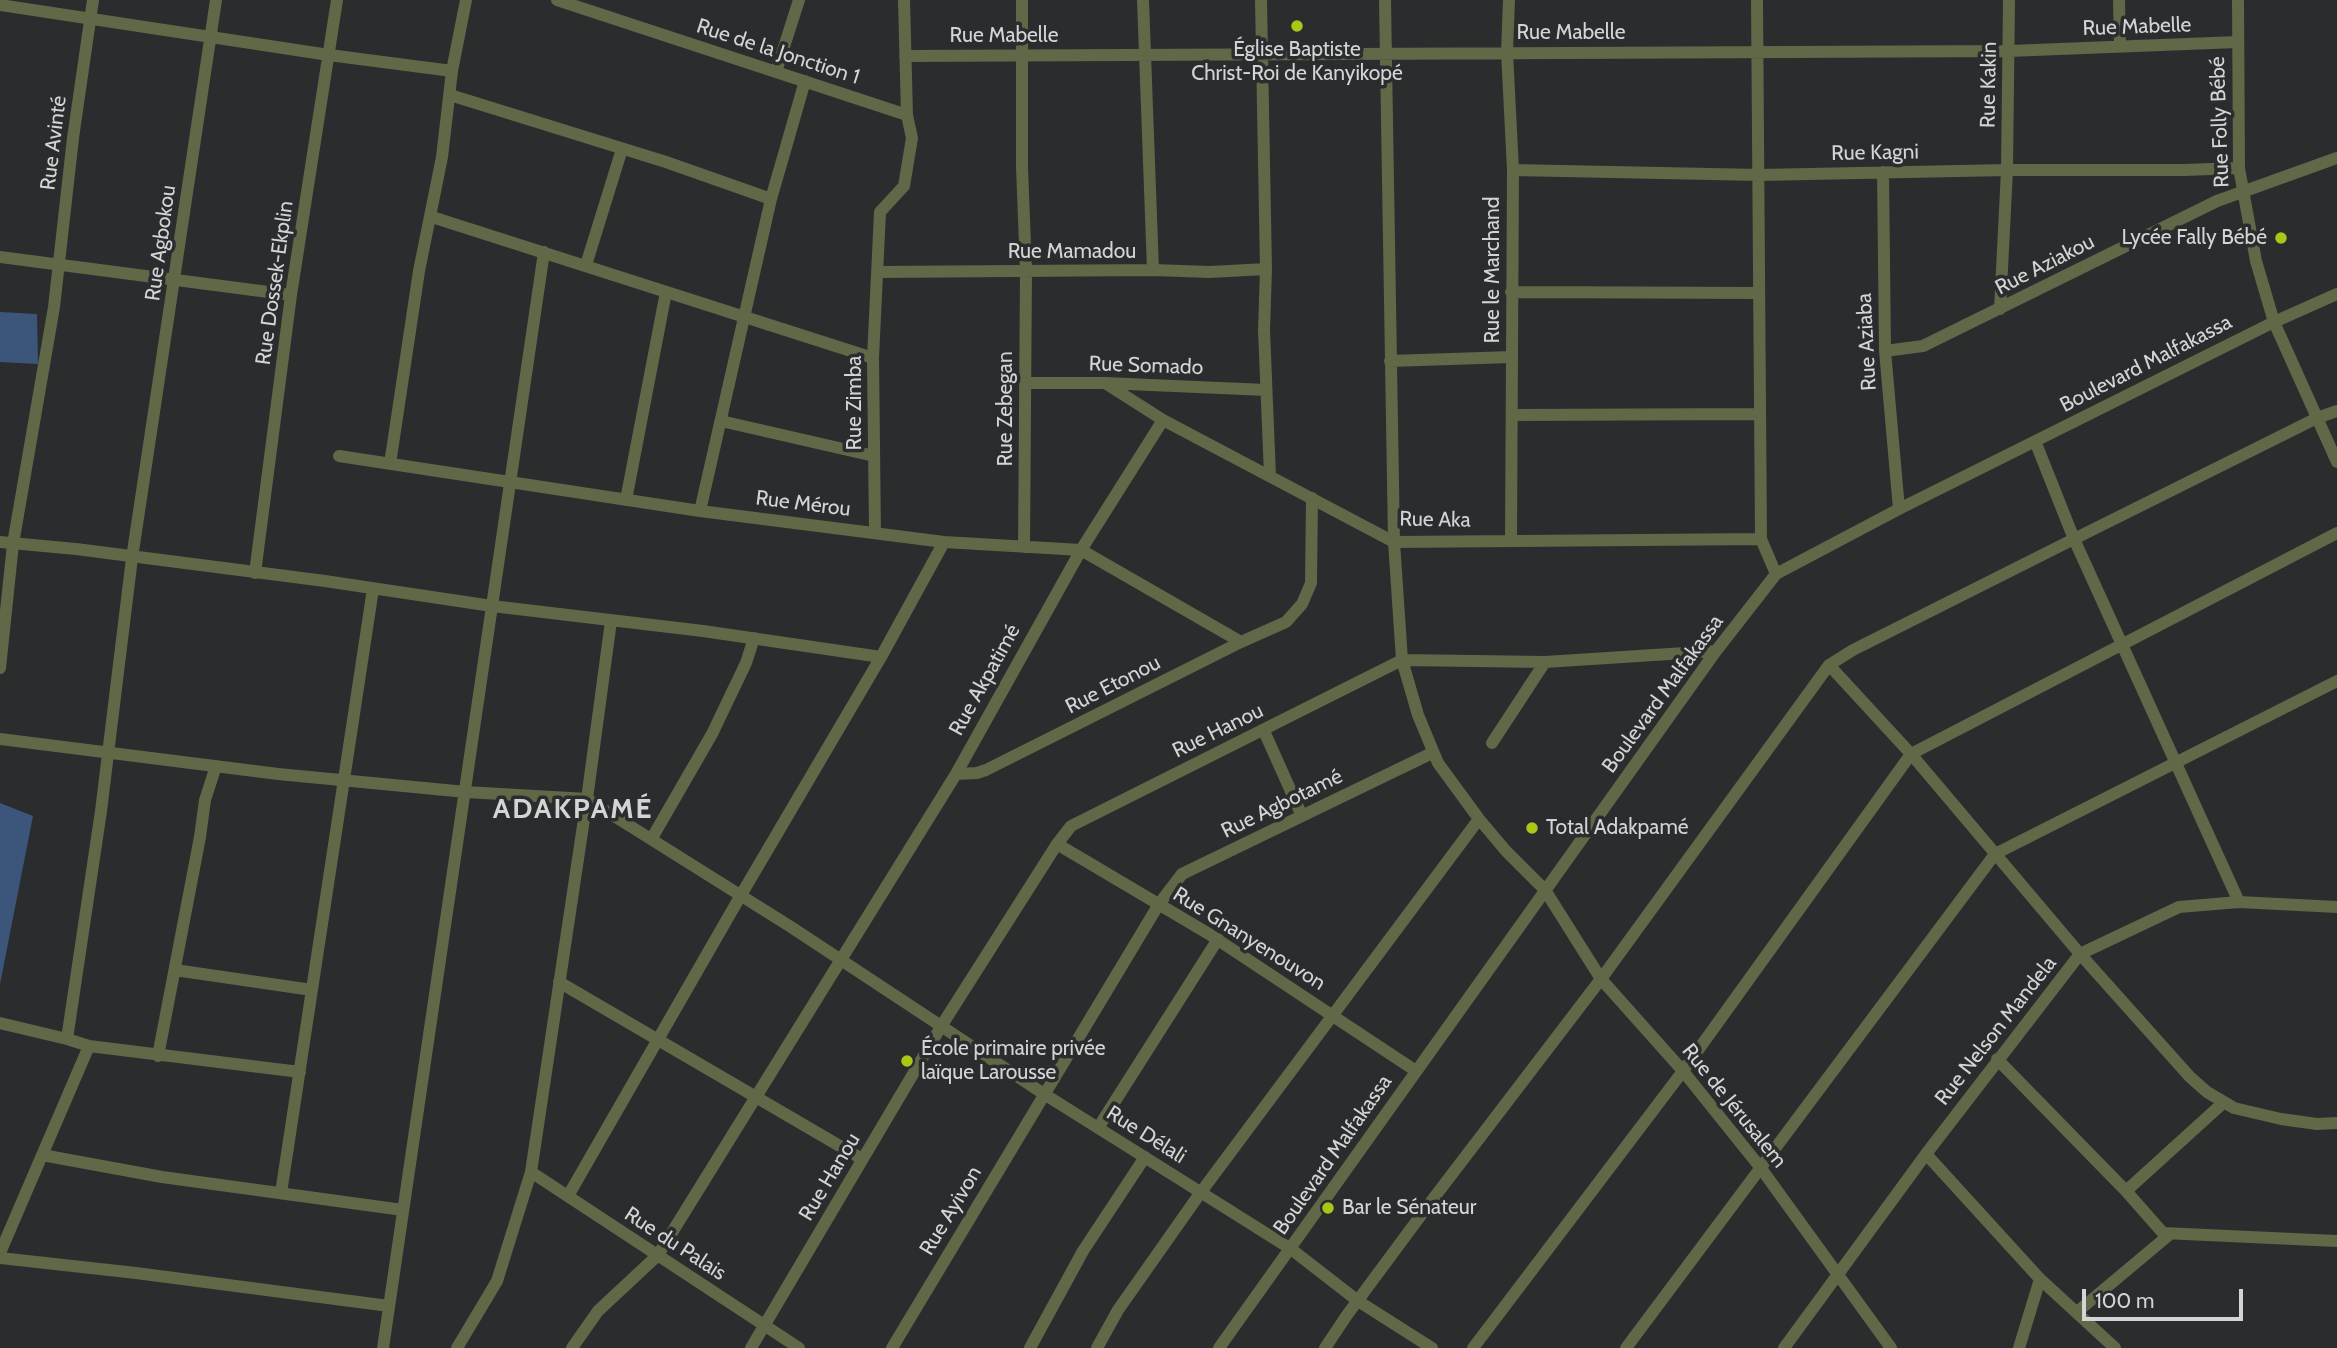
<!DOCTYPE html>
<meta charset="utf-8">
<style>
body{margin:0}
#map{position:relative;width:2337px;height:1348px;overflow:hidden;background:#2b2c2e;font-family:Cabin,sans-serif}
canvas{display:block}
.scale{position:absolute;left:2082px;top:1289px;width:161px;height:32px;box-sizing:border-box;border:4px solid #d3d4d5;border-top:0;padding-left:9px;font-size:21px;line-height:24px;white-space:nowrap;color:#d3d4d5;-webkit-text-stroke:5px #2b2c2e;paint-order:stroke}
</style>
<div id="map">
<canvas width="2337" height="1348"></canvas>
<div class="scale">100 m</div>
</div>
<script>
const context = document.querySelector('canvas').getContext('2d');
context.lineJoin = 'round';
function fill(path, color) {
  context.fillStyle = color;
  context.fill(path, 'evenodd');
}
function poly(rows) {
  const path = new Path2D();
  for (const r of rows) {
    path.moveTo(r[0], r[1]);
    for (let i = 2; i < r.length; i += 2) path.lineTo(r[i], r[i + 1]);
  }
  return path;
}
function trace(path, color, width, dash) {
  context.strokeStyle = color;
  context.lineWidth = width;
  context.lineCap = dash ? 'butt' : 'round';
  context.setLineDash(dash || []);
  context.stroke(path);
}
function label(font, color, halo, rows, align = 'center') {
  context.font = font + ' Cabin,sans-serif';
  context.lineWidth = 7;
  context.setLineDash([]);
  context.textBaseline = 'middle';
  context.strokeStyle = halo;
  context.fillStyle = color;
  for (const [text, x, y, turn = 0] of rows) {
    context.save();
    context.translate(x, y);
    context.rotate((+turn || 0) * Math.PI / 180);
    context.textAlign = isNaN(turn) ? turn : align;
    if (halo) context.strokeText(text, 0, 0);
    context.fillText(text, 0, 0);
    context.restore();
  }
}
fill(poly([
 [0,312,37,314,38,364,0,362],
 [0,803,33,816,0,984]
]), '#3c557a');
trace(poly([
 [557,0,907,115],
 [1022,0,1022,167,1026,271,1024,547],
 [1143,0,1153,270],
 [1261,0,1266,269,1264,330,1270,476],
 [1385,0,1394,542,1402,660,1418,715,1438,763,1479,819,1506,851,1545,890,1601,979,1683,1071,1760,1167,1891,1348],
 [1509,0,1507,52,1513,170,1511,541],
 [1757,0,1761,539,1776,574],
 [2119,0,2120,47],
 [2238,0,2239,168,2256,261,2274,322,2337,462],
 [0,5,329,55,452,71],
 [905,56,2009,51,2237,42],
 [776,72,799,0],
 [450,95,666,162,771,199],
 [1513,170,1760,175,2007,170,2184,170,2239,168],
 [1883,172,1885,351,1899,509],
 [432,217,873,358],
 [0,257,291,295],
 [586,265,622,149],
 [878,272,1153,270,1210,272,1266,269],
 [1511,292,1759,293],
 [2000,309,2007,170,2009,0],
 [1885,351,1923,346,2217,201,2337,158],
 [1390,361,1512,357],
 [1025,383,1105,383,1266,390],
 [1105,383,1163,420,1394,542,1761,539],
 [1513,415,1760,414],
 [721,421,874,456],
 [2035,441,2074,539,2239,902],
 [339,456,700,511,944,542,1081,550,1241,642],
 [390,464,419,271,442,157,452,71,466,0],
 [626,500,666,292],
 [700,511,771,199,805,81],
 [875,533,873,358,880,212,904,186,912,138,907,115,904,0],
 [0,542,76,549,325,581,492,606,703,631,881,657],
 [255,573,291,295,337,0],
 [1829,665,1911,754,2080,954,2190,1077,2207,1092,2234,1108,2281,1119,2317,1124,2337,1123],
 [0,668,13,544,54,307,73,138,93,0],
 [1264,731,1302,816],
 [0,739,278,774,466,792,587,799,791,927,1044,1094,1291,1249,1358,1301,1432,1348],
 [1492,743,1545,662],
 [956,774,977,773,986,770,1241,642,1286,622,1302,604,1311,583,1312,498],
 [652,838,712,734,746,663,754,638],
 [1057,844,1209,934,1416,1071],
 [175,970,312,990],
 [559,982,862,1159],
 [0,1023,67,1039,89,1046,300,1072],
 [67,1039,101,811,132,558,216,0],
 [158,1056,200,837,205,800,216,766],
 [1997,1059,2126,1191,2163,1233,2337,1241],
 [1098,1128,1218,939],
 [1926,1154,2040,1279,2115,1348],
 [42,1155,162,1177,403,1210],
 [531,1172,799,1348],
 [2126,1191,2223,1103],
 [281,1193,373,589],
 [568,1196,741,895,881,657,944,542],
 [0,1253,89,1046],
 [0,1258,136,1273,389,1306],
 [2077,1312,2169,1235],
 [383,1348,544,252],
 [457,1348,497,1281,531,1172,587,799,611,621],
 [572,1348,598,1311,658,1255,956,774,1081,550,1163,420],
 [751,1348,942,1025,1057,844,1071,826,1402,660,1545,662,1716,651],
 [892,1348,1159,904,1182,874,1432,753],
 [1030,1348,1083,1251,1145,1157],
 [1097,1348,1118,1310,1201,1192,1479,819],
 [1219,1348,1716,651,1776,574,1899,509,2274,322,2337,294],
 [1325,1348,1347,1315,1433,1199,1601,979,1829,665,1853,650,2074,539,2317,418,2337,411],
 [1473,1348,1683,1071,1911,754,2337,533],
 [1626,1348,1995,854,2337,681],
 [1784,1348,1926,1154,2080,954,2179,907,2239,902,2337,907],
 [2019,1348,2040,1279]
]), '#5f6847', 12);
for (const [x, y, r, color] of [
 [1297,26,7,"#aac718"],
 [2281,238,7,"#aac718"],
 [1532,828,7,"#aac718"],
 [907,1061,7,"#aac718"],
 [1328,1208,7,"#aac718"]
]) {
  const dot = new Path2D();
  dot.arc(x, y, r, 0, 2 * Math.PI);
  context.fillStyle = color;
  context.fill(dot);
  trace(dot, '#2b2c2e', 2.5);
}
label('21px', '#d3d4d5', '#2b2c2e', [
 ["Rue Mabelle",2137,27,-2],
 ["Rue Mabelle",1571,33],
 ["Rue Mabelle",1004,36],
 ["Rue de la Jonction 1",778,52,18],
 ["Rue Kakin",1989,85,-89],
 ["Rue Folly Bébé",2220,122,-92],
 ["Rue Avinté",54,143,-83],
 ["Rue Kagni",1875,153,-1],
 ["Rue Agbokou",161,243,-82],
 ["Rue Mamadou",1072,252],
 ["Rue Aziakou",2045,265,-27],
 ["Rue le Marchand",1493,270,-90],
 ["Rue Dossek-Ekplin",275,283,-82],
 ["Rue Aziaba",1867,342,-93],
 ["Boulevard Malfakassa",2146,364,-27],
 ["Rue Somado",1146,366,2],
 ["Rue Zimba",855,403,-90],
 ["Rue Zebegan",1006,409,-90],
 ["Rue Mérou",803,504,7],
 ["Rue Aka",1435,520,1],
 ["Rue Akpatimé",985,680,-61],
 ["Rue Etonou",1113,685,-27],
 ["Boulevard Malfakassa",1663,694,-54],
 ["Rue Hanou",1218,731,-26],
 ["Rue Agbotamé",1282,804,-26],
 ["Rue Gnanyenouvon",1249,939,32],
 ["Rue Nelson Mandela",1996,1031,-52],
 ["Rue de Jérusalem",1734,1106,51],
 ["Rue Délali",1146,1135,32],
 ["Boulevard Malfakassa",1333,1155,-55],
 ["Rue Hanou",830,1177,-59],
 ["Rue Ayivon",951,1211,-59],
 ["Rue du Palais",675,1244,33]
]);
label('21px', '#d3d4d5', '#2b2c2e', [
 ["Église Baptiste",1297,50,"center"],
 ["Christ-Roi de Kanyikopé",1297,74,"center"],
 ["Lycée Fally Bébé",2267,238,"right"],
 ["Total Adakpamé",1546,828],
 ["École primaire privée",921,1049],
 ["laïque Larousse",921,1073],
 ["Bar le Sénateur",1342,1208]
], 'left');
context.letterSpacing = '2px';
label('bold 28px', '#d3d4d5', '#2b2c2e', [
 ["ADAKPAMÉ",573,810]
]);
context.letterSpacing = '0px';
</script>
